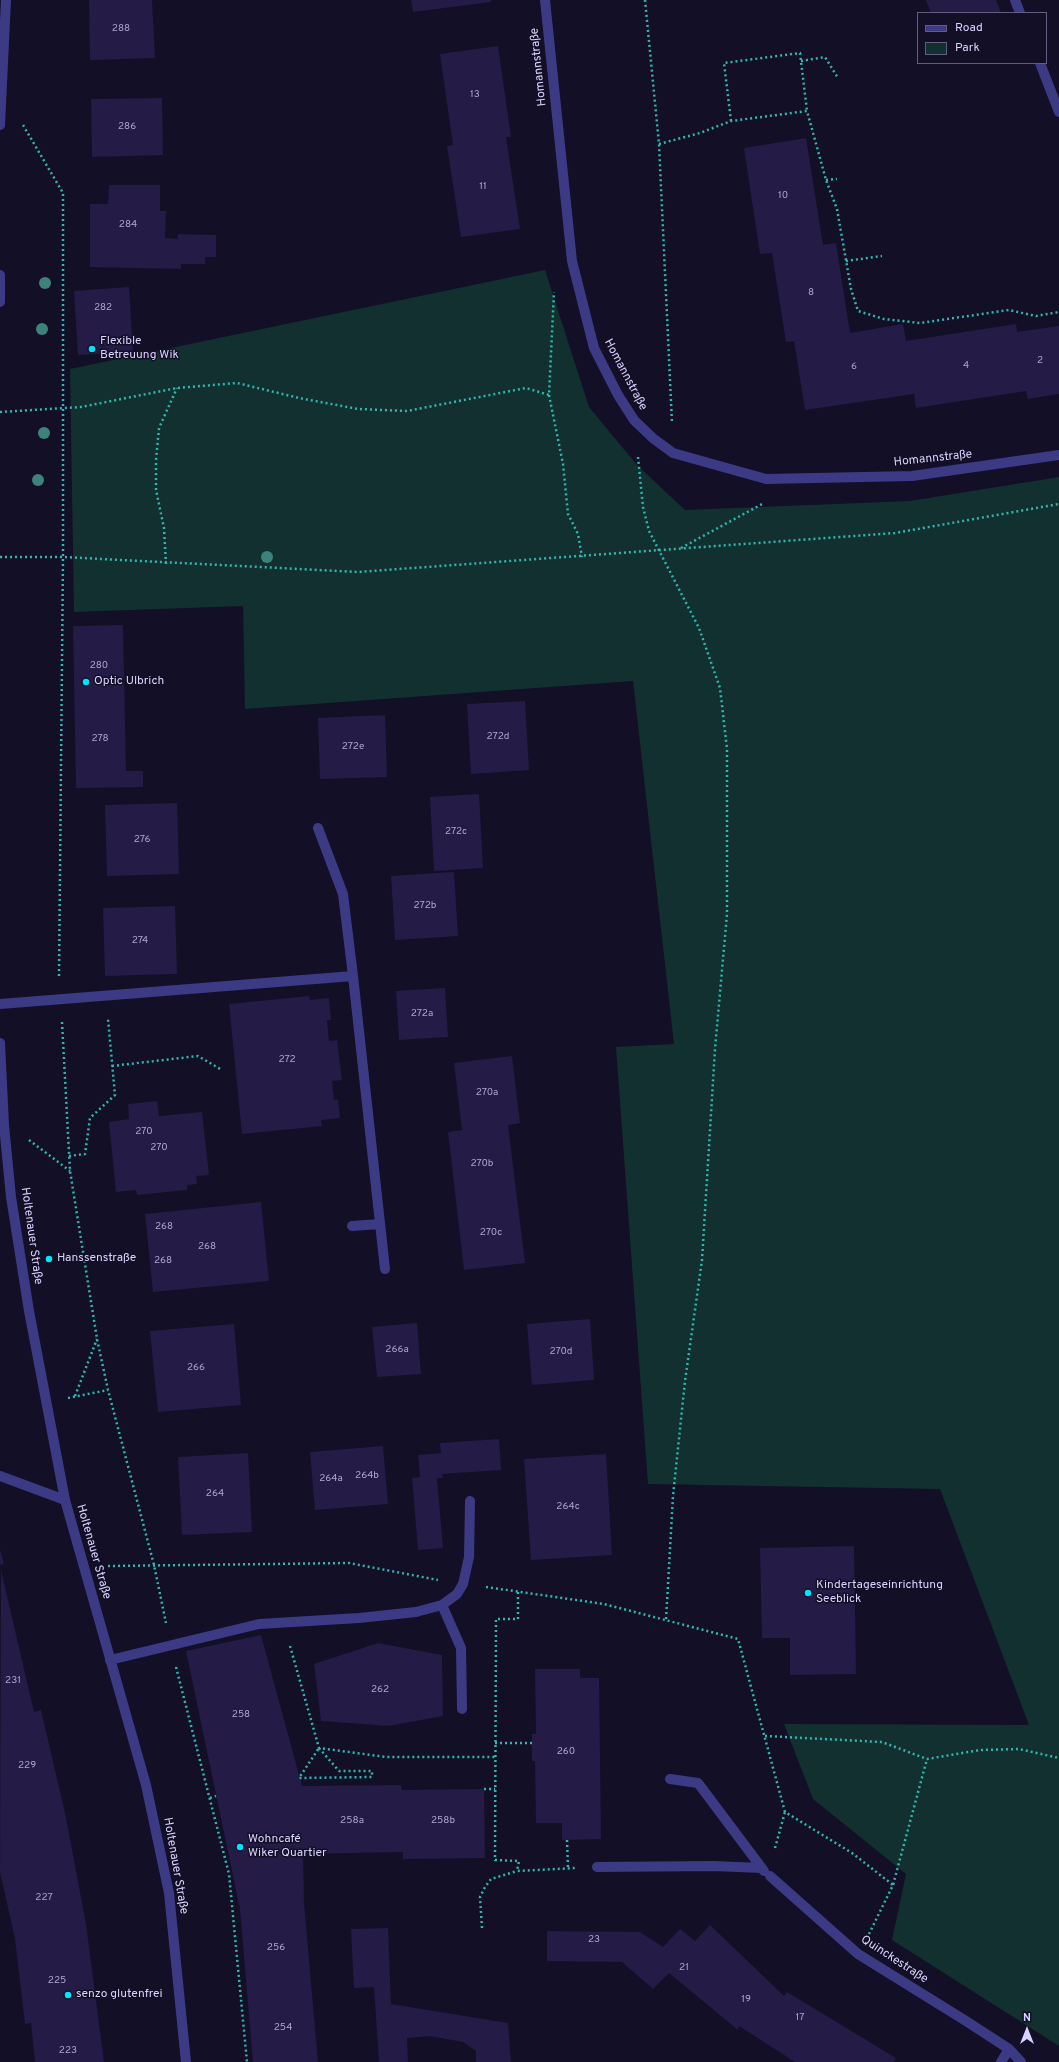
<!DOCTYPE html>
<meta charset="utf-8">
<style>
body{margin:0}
#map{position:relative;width:1059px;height:2062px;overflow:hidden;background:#130f26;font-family:Overpass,sans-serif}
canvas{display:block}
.legend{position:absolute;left:917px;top:12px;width:130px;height:52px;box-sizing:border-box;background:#130f26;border:1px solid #625e7d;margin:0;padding:5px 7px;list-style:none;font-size:12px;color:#d9d4ff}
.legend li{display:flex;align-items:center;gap:8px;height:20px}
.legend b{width:20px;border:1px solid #625e7d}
.north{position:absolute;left:1007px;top:2010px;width:40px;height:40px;-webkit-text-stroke:3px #130f26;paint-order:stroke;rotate:0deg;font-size:11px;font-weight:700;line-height:16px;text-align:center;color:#d9d4ff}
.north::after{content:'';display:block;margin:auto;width:14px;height:18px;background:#d9d4ff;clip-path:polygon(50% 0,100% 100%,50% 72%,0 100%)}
</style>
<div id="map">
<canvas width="1059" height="2062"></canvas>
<ul class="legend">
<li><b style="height:5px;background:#3d3a85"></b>Road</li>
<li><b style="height:11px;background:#12302f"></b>Park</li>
</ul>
<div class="north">N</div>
</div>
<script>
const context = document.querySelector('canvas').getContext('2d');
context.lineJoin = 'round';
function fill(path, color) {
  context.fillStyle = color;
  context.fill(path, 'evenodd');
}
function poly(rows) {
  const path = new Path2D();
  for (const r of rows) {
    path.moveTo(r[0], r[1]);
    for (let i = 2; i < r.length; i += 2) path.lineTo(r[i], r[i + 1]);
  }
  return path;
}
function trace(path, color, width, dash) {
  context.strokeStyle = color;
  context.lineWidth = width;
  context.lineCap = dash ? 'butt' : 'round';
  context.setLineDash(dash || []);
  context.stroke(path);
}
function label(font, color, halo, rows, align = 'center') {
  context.font = font + ' Overpass,sans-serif';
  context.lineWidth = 3;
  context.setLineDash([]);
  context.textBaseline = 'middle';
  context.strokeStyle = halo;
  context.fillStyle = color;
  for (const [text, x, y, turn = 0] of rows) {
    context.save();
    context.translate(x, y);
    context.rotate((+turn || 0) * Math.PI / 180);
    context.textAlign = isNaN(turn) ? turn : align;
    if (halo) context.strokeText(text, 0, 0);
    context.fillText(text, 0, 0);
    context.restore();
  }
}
fill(poly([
 [545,270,589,407,637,465,685,510,910,501,1059,477,1059,2046,892,1940,906,1874,813,1799,784,1724,1029,1725,940,1489,648,1484,616,1047,674,1044,633,681,245,709,243,606,74,612,70,369]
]), '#12302f');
fill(poly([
 [89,0,152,0,155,58,90,60],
 [411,0,491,0,491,2,413,12],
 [926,0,996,0,1001,13,931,13],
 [498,46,511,137,506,137,520,229,461,237,447,146,453,145,440,54],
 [162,98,163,155,92,157,91,99],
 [806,138,823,245,836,243,850,333,903,324,906,341,1016,324,1017,332,1059,326,1059,394,1028,399,1026,391,916,408,914,394,805,410,794,341,786,342,772,253,760,254,744,148],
 [109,185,160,185,160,211,166,211,165,238,178,239,178,234,216,235,216,257,205,257,205,264,181,264,181,269,90,267,90,204,108,204],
 [129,287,133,352,78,355,74,291],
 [123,625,126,771,143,771,143,787,76,788,73,626],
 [525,701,529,770,471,774,467,704],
 [385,715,387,777,320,779,318,718],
 [479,794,483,868,434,871,430,797],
 [177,803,179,874,107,876,105,805],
 [454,872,458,936,395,940,391,876],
 [175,906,177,974,105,976,103,908],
 [445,988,448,1037,399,1040,396,991],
 [309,996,310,1000,329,998,331,1020,327,1020,329,1041,337,1040,342,1080,332,1081,334,1100,338,1099,340,1118,321,1120,322,1126,242,1134,229,1004],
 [512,1056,520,1123,508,1125,525,1263,464,1270,448,1132,462,1130,454,1063],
 [157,1101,159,1116,202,1112,209,1175,196,1176,197,1184,187,1185,187,1190,137,1195,136,1190,116,1192,109,1122,129,1119,128,1104],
 [261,1202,269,1281,153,1292,145,1214],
 [590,1319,594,1380,532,1385,527,1324],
 [417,1323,421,1374,377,1377,372,1327],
 [234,1324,241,1405,158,1412,150,1331],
 [499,1439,501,1470,442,1474,443,1478,437,1478,443,1548,418,1550,412,1478,420,1477,418,1455,441,1453,440,1443],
 [383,1446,388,1504,315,1510,310,1452],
 [248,1453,252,1532,182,1535,178,1457],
 [606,1454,612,1555,531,1560,524,1459],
 [854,1546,856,1674,790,1675,790,1638,762,1638,760,1548],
 [0,1550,4,1564,0,1565],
 [1,1570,34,1712,41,1710,65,1813,86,1924,104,2062,35,2062,31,2023,25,2024,15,1939,0,1872],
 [261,1635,302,1786,401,1785,402,1790,484,1789,485,1858,403,1859,403,1852,303,1854,304,1903,318,2062,253,2062,240,1909,186,1651],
 [378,1643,442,1655,443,1716,389,1726,321,1721,314,1664],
 [535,1669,580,1669,580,1678,599,1678,601,1839,562,1840,562,1823,536,1823,535,1761,532,1761,532,1734,536,1734],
 [710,1925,784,1996,787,1992,896,2058,894,2062,795,2062,739,2026,738,2030,669,1973,653,1989,622,1962,547,1961,547,1931,640,1932,663,1947,680,1929,695,1941],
 [388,1928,391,2004,508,2023,511,2062,476,2062,476,2051,463,2042,430,2036,407,2038,408,2062,379,2062,374,1987,354,1988,351,1929]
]), '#241b47');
trace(poly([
 [645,0,659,144,672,423],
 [801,61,825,57,838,78],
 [731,121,724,63,800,53,807,111],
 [23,125,63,193,63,557,59,976],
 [659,144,700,133,731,121,807,111,826,180,837,209,851,289,858,311,884,319,920,323,1009,310,1036,316,1059,312],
 [826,180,837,179],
 [846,261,882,256],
 [549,395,563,464,568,514,578,534,582,557],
 [0,412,81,407,177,388,237,383,299,398,358,409,407,411,526,388,549,395,554,292],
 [638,457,643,507,649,531,699,628,720,688,727,749,727,914,715,1049,702,1260,685,1381,673,1496,666,1620],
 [681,548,764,503],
 [0,557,63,557,358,572,895,533,1059,504],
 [166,564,164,528,156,490,156,460,159,428,177,388],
 [62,1022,70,1171,97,1339,108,1390,154,1565,166,1623],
 [112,1066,198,1056,222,1070],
 [29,1140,70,1171],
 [69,1156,85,1154,90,1118,115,1095,108,1019],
 [75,1396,97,1339],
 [68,1398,108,1390],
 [108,1566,349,1563,438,1580],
 [486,1587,604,1604,738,1639,785,1812,852,1853,893,1885],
 [518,1592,518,1619,496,1619,495,1860,519,1861,517,1871,575,1868],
 [290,1646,319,1748,386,1757,495,1757],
 [176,1667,229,1874,247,2062],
 [765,1736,882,1742,927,1759,980,1750,1019,1749,1059,1758],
 [495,1743,532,1743],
 [319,1748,339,1771,372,1771,372,1777,299,1778,319,1748],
 [484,1789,495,1789],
 [210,1798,216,1796],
 [567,1840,568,1868],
 [775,1848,785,1812],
 [482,1928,480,1897,485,1887,491,1879,517,1871],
 [869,1934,893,1885,927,1759]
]), '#2fb8b0', 2.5, [2, 3]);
trace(poly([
 [1015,0,1020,13],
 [1040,63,1059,112],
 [353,976,385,1269],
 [0,1004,353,976,343,894,318,828],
 [352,1226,380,1224],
 [442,1605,461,1648,462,1709],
 [110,1660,259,1624,359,1618,416,1612,442,1605,457,1594,463,1584,469,1557,470,1501],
 [670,1779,698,1783,764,1871],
 [597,1867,714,1866,762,1868]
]), '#3d3a85', 10);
trace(poly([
 [545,0,572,261,594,348,618,395,634,420,654,439,673,453,766,479,912,476,1059,455],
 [0,1476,65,1500],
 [770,1876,858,1954,966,2021,1009,2049,1021,2062],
 [1001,2062,1009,2049]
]), '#3d3a85', 10);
trace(poly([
 [0,125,6,0],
 [0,275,0,302],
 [0,1043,4,1125,11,1197,29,1311,65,1500,146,1785,169,1893,186,2062]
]), '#3d3a85', 10);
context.fillStyle = '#3d827b';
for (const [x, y] of [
 [45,283],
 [42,329],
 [44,433],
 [38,480],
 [267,557]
]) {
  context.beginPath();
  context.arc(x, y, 6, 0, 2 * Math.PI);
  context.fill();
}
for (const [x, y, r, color] of [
 [92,349,4,"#00e5ff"],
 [86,682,4,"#00e5ff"],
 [49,1259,4,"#00e5ff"],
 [808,1593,4,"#00e5ff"],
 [240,1847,4,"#00e5ff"],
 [68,1995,4,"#00e5ff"]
]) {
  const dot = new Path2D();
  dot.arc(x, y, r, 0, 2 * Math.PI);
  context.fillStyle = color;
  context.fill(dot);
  trace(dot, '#130f26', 1.5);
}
label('10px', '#aca6d1', null, [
 ["288",121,29],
 ["13",475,95],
 ["286",127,127],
 ["11",483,187],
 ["10",783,196],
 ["284",128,225],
 ["8",811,293],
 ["282",103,308],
 ["2",1040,361],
 ["4",966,366],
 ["6",854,367],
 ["280",99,666],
 ["272d",498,737],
 ["278",100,739],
 ["272e",353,747],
 ["272c",456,832],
 ["276",142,840],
 ["272b",425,906],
 ["274",140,941],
 ["272a",422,1014],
 ["272",287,1060],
 ["270a",487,1093],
 ["270",144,1132],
 ["270",159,1148],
 ["270b",482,1164],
 ["268",164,1227],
 ["270c",491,1233],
 ["268",207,1247],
 ["268",163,1261],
 ["266a",397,1350],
 ["270d",561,1352],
 ["266",196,1368],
 ["264b",367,1476],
 ["264a",331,1479],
 ["264",215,1494],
 ["264c",568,1507],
 ["231",13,1681],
 ["262",380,1690],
 ["258",241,1715],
 ["260",566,1752],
 ["229",27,1766],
 ["258a",352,1821],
 ["258b",443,1821],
 ["227",44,1898],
 ["23",594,1940],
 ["256",276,1948],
 ["21",684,1968],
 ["225",57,1981],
 ["19",746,2000],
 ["17",800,2018],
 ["254",283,2028],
 ["223",68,2051]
]);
label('12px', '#d9d4ff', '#130f26', [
 ["Homannstraße",539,67,-96],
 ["Homannstraße",625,375,62],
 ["Homannstraße",933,459,-6],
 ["Holtenauer Straße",31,1236,82],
 ["Holtenauer Straße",93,1552,74],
 ["Holtenauer Straße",175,1866,80],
 ["Quinckestraße",894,1960,33]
]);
label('12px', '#d9d4ff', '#130f26', [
 ["Flexible",100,342],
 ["Betreuung Wik",100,356],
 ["Optic Ulbrich",94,682],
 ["Hanssenstraße",57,1259],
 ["Kindertageseinrichtung",816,1586],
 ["Seeblick",816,1600],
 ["Wohncafé",248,1840],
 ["Wiker Quartier",248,1854],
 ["senzo glutenfrei",76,1995]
], 'left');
</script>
